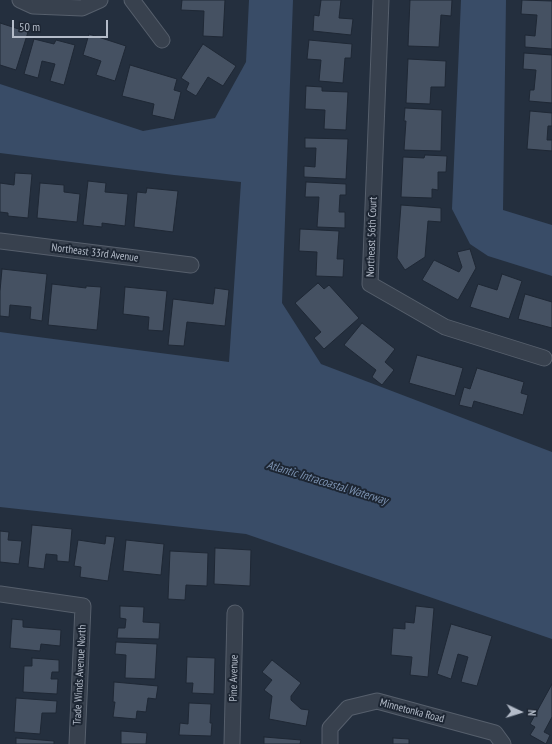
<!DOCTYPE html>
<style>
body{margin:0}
#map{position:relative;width:552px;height:744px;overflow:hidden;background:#242f3e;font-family:"PT Sans Narrow",sans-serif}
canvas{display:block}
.north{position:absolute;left:500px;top:692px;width:40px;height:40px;-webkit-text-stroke:3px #1d2633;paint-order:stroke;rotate:94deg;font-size:11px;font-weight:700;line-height:16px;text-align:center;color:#b4bcc9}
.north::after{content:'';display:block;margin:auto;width:14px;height:18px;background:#b4bcc9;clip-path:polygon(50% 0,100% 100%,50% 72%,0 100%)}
.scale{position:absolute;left:12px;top:20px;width:96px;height:18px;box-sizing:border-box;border:2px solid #b4bcc9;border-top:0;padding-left:5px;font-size:12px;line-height:14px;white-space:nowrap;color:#b4bcc9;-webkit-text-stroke:3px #1d2633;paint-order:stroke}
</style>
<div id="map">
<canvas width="552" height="744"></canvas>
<div class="north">N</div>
<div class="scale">50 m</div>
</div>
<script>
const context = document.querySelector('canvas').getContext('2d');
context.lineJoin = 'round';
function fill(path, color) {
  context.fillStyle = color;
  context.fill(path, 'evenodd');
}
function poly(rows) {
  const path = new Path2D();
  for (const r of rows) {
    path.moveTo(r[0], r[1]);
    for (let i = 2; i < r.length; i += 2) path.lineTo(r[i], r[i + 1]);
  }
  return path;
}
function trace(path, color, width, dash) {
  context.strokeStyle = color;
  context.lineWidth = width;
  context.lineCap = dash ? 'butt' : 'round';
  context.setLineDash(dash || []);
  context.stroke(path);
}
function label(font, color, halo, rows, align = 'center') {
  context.font = font + ' "PT Sans Narrow",sans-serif';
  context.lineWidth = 4;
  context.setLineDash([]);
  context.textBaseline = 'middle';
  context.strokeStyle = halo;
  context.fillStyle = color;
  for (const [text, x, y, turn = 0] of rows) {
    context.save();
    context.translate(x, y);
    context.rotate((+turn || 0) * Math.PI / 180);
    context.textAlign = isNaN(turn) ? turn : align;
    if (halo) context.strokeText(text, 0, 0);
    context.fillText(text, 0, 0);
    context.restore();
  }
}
fill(poly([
 [249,0,293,0,282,303,321,364,552,452,552,639,246,534,0,507,0,332,229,362,241,182,174,175,0,153,0,84,143,131,215,118,246,62],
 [461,0,506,0,503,210,552,225,552,276,488,256,470,244,452,209]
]), '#394c67');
const building = poly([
 [182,0,225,0,223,37,203,36,204,11,181,10,182,0],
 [321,0,341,0,339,18,353,19,351,35,313,31,314,15,319,16,321,0],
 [410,0,452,0,451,16,441,15,439,47,408,46,410,0],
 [522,0,552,1,552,49,525,47,525,35,535,36,537,15,521,14,522,0],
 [0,23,28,32,16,70,0,65,0,23],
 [89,34,126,46,115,81,96,75,101,61,83,55,89,34],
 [34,39,54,44,56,40,75,45,64,85,50,81,55,64,42,61,38,78,24,74,34,39],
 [309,40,352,44,351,58,345,58,343,83,319,81,321,60,307,59,309,40],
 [203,44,236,66,223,86,208,77,196,96,186,90,189,83,181,78,203,44],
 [524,53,552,55,552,103,529,101,530,90,534,90,536,70,523,69,524,53],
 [408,59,446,61,445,87,431,87,430,104,406,103,408,59],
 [130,65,177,79,174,90,181,92,174,120,152,115,154,104,122,96,130,65],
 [306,86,322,87,322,91,348,92,346,130,324,129,325,110,305,109,306,86],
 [405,108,442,110,441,151,404,150,406,121,404,121,405,108],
 [530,111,552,113,552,126,548,126,547,140,552,140,552,151,527,149,530,111],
 [305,138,348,139,346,179,304,177,304,166,315,167,316,148,305,148,305,138],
 [425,155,447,156,446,172,438,172,438,190,432,189,432,198,401,197,403,157,424,158,425,155],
 [15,173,32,174,28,218,8,216,8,213,0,212,0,183,14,185,15,173],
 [88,181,106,183,105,192,128,194,125,226,102,223,102,227,83,225,88,181],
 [306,182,346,184,346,195,340,195,339,212,345,212,345,228,317,227,319,197,305,197,306,182],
 [40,183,64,185,64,192,80,194,77,222,37,218,40,183],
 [147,188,178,191,173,232,134,227,137,192,146,193,147,188],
 [401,205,441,208,441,222,428,221,425,257,405,270,397,258,401,205],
 [300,229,339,231,337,259,344,259,343,277,316,276,317,252,299,251,300,229],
 [470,249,476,268,458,300,422,280,434,260,459,272,462,267,457,252,470,249],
 [2,269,47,274,42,321,30,319,31,307,10,305,9,317,0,316,0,291,2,269],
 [502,274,522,281,509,319,470,307,478,284,497,290,502,274],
 [318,283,324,289,329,285,359,318,324,349,314,338,321,332,295,303,318,283],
 [52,284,86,288,86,286,101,287,97,330,48,325,52,284],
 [125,287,167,291,163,331,148,330,149,317,123,314,125,287],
 [215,288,229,290,225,326,187,322,184,346,168,345,173,299,213,304,215,288],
 [525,294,552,302,552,328,518,319,525,294],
 [362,323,395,349,385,362,394,370,382,385,372,377,376,370,344,345,362,323],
 [417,355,463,368,455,396,409,383,417,355],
 [477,368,524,382,521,393,528,395,523,415,474,401,472,408,459,405,464,387,470,389,477,368],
 [32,525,72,529,69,562,57,561,57,555,46,554,44,569,28,567,32,525],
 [0,531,9,532,8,540,22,541,19,564,0,562,0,531],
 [106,536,115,537,108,581,80,577,81,567,74,566,78,540,105,544,106,536],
 [126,540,164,544,161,575,123,571,126,540],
 [215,548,251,550,250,586,214,584,215,548],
 [170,551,208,553,207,586,186,585,185,600,168,599,170,551],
 [120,606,144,607,143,622,160,623,159,639,117,638,118,628,125,628,126,619,120,618,120,606],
 [416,606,434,608,428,677,410,675,412,657,391,655,393,628,405,629,405,622,414,623,416,606],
 [12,619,23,620,23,627,61,630,60,646,41,644,40,651,10,648,12,619],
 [451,624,492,636,477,686,461,682,468,657,458,654,451,679,437,674,451,624],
 [116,642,157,644,155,679,125,678,126,655,115,654,116,642],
 [187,657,215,658,214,694,192,693,193,683,186,683,187,657],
 [32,658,59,660,59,672,52,672,51,679,58,679,57,694,23,692,24,666,32,666,32,658],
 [272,660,301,683,291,696,291,700,301,709,309,710,306,726,269,719,272,696,264,690,272,680,262,672,272,660],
 [114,682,158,686,156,699,148,698,146,712,137,711,136,719,113,717,115,702,113,702,114,682],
 [552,684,552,717,544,732,550,735,546,744,530,735,535,727,530,724,552,684],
 [16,698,57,701,56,713,42,713,40,734,14,732,16,698],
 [189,703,211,704,210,723,212,723,211,736,179,735,180,723,188,724,189,703],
 [121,731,147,733,146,744,121,744,121,731],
 [264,737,301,740,300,744,264,744,264,737],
 [16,738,54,741,54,744,16,744,16,738],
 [393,738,409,739,409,744,393,744,393,738]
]);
fill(building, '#455162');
trace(building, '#1f2835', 1);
const minor = poly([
 [20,0,33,6,82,8,100,0],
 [132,0,162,40],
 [381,0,370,284,445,327,544,358],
 [0,241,191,265],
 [0,594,83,606,77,744],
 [232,744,235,613],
 [330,744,330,728,348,708,377,701,495,733,503,744]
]);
trace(minor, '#565f6c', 17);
trace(minor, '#38414e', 15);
label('11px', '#b4bcc9', '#1d2633', [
 ["Northeast 56th Court",372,237,-88],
 ["Northeast 33rd Avenue",95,253,7],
 ["Trade Winds Avenue North",80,675,-87],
 ["Pine Avenue",234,678,-89],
 ["Minnetonka Road",412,711,15]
]);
label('italic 12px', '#7c92b1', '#1d2633', [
 ["Atlantic Intracoastal Waterway",327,483,17]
]);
</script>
